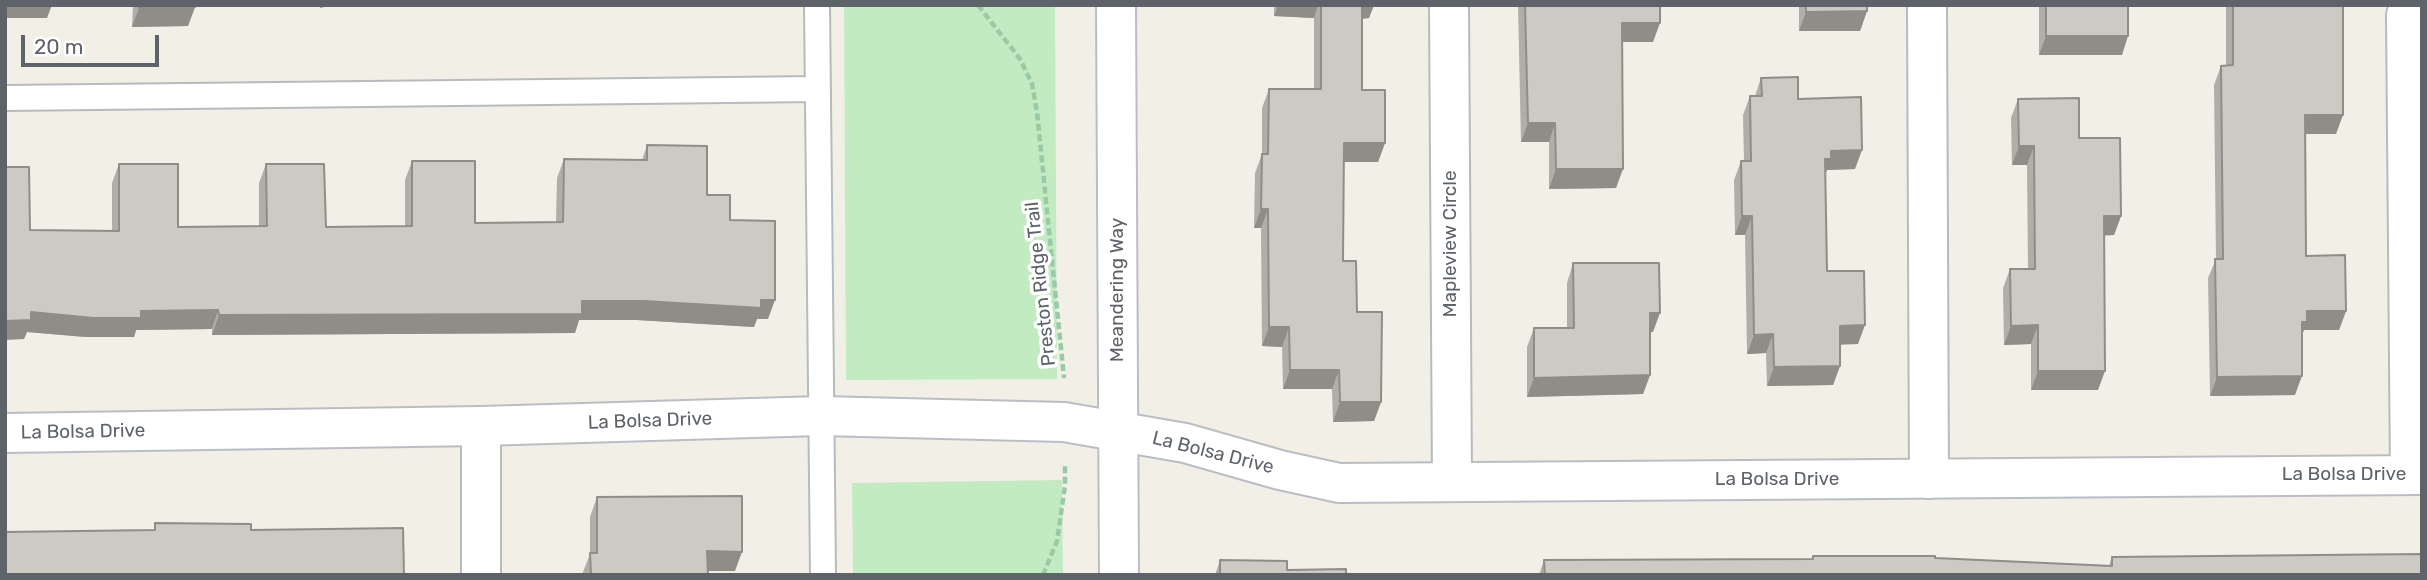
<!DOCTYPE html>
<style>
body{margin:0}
#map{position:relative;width:2427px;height:580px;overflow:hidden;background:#f2efe7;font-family:Rubik,sans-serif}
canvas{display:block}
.frame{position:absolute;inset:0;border:7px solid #5e6369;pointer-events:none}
.scale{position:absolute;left:21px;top:35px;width:138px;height:32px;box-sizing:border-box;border:4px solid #5e6369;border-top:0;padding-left:9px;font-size:21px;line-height:24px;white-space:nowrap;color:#5e6369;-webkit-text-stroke:5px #fff;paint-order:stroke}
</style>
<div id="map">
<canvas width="2427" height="580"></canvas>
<div class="frame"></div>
<div class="scale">20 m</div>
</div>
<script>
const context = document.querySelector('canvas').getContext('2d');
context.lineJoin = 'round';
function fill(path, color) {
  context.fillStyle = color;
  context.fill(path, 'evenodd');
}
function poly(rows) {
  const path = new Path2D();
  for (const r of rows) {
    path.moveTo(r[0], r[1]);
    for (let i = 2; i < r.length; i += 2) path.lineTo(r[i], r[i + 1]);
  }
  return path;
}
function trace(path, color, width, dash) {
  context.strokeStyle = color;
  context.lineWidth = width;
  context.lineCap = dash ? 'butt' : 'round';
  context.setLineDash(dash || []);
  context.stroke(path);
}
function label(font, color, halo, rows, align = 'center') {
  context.font = font + ' Rubik,sans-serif';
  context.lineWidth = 7;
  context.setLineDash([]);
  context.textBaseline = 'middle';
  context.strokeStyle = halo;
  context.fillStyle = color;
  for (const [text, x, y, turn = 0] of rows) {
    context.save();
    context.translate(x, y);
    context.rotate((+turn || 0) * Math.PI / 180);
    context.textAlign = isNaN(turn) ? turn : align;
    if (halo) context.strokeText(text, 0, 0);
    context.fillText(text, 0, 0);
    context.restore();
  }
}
fill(poly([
 [844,5,1055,5,1057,379,846,380],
 [1062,480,1063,575,853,575,852,483]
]), '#c2ebc2');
const lane = poly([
 [817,5,823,575],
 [5,98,818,89]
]);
const street = poly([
 [1449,5,1452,482],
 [1927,5,1929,479],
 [2410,475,2406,15,2412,5],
 [481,575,481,426]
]);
const secondary = poly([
 [1116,5,1119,575],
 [5,433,481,426,821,416,1064,422,1185,443,1280,470,1339,483,2422,475]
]);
trace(lane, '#b7babf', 28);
trace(street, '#b7babf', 42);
trace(secondary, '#babec4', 42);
trace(poly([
 [978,5,1020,59,1032,84,1037,112,1064,378],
 [1043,575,1057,541,1065,486,1065,464]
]), '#99caa7', 4.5, [7, 3.5]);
trace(lane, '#fff', 24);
trace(street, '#fff', 38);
trace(secondary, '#fff', 38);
fill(poly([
 [133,5,195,5,195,7,188,26,132,27],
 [1274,5,1374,5,1369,18,1362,19,1362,90,1385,143,1378,162,1344,162,1343,261,1381,402,1374,421,1333,422,1332,389,1283,389,1282,347,1262,346,1261,228,1254,228,1255,173,1262,154,1262,108,1269,89,1314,89,1314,18,1274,16],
 [1518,5,1660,5,1653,42,1622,42,1616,188,1549,189,1549,142,1521,142],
 [1799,5,1867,5,1867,11,1860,31,1799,31],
 [2039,5,2128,5,2122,55,2039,55],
 [2226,5,2343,5,2336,134,2305,134,2306,256,2346,311,2339,330,2304,330,2302,334,2295,395,2210,396,2208,278,2216,259,2214,85,2221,66,2226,66],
 [1761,78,1798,99,1855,169,1827,170,1825,175,1827,271,1858,344,1840,344,1840,366,1833,385,1767,386,1766,353,1747,354,1745,235,1735,235,1734,180,1741,161,1744,161,1743,115,1750,96,1755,96],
 [2018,99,2079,138,2121,216,2114,235,2104,235,2098,390,2031,390,2031,344,2004,345,2003,288,2010,269,2028,269,2027,165,2012,165,2011,118],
 [647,145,707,195,730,220,768,319,757,319,754,327,637,320,579,320,575,333,212,335,212,329,136,330,134,337,86,337,27,332,24,339,30,230,112,231,112,183,119,164,178,227,259,226,259,183,266,164,326,227,405,226,405,180,412,161,475,223,556,222,557,178,564,159,642,160],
 [1573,263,1653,332,1650,332,1650,375,1643,394,1527,397,1527,347,1534,328,1567,328,1567,283],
 [597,497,735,571,708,571,708,575,583,575,583,572,590,554,590,517],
 [1813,556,1935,558,2109,566,2112,557,2422,575,1539,575,1544,560,1812,559],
 [1220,560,1287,570,1346,575,1215,575]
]), '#b0aea9');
fill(poly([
 [5,5,52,5,47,18,5,18],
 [321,5,334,5,320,8],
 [1278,5,1318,5,1314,18,1274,16],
 [1360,5,1374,5,1369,18,1355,19],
 [195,7,188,26,132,27,139,8],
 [1867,11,1860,31,1799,31,1806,12],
 [1622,23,1660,23,1653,42,1615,42],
 [2046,36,2128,36,2122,55,2039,55],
 [2305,115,2343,115,2336,134,2298,134],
 [1528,123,1555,123,1549,142,1521,142],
 [1344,143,1385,143,1378,162,1337,162],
 [2019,146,2034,146,2027,165,2012,165],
 [1862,150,1855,169,1827,170,1824,178,1825,159,1831,151],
 [1556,169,1623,169,1616,188,1549,189],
 [1261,209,1268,209,1261,228,1254,228],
 [1742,216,1752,216,1745,235,1735,235],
 [2104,216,2121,216,2114,235,2097,236],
 [761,300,775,300,768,319,757,319,754,327,637,320,579,320,575,333,212,335,219,315,582,301],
 [218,310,212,329,136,330,134,337,86,337,27,332,24,339,5,340,5,321,31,312],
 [2307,311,2346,311,2339,330,2304,330,2300,341,2302,322],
 [1650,313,1660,313,1653,332,1643,332],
 [1865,325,1858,344,1833,345,1840,326],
 [2038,325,2031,344,2004,345,2011,326],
 [1269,327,1289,327,1282,347,1262,346],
 [1773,334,1766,353,1747,354,1754,335],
 [1840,366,1833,385,1767,386,1774,367],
 [1290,370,1339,370,1332,389,1283,389],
 [2038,371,2105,371,2098,390,2031,390],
 [1650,375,1643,394,1527,397,1534,378],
 [2302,376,2295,395,2210,396,2217,377],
 [1340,402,1381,402,1374,421,1333,422],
 [707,551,742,552,735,571,700,571]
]), '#908d89');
const building = poly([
 [139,5,195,5,195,7,139,8,139,5],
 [1321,5,1362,5,1362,90,1385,90,1385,143,1344,143,1343,261,1356,261,1357,312,1382,312,1381,402,1340,402,1339,370,1290,370,1289,327,1269,327,1268,209,1261,209,1262,154,1268,154,1269,89,1321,89,1321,5],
 [1525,5,1660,5,1660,23,1622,23,1623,169,1556,169,1555,123,1528,123,1525,5],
 [1806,5,1867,5,1867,11,1806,12,1806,5],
 [2046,5,2128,5,2128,36,2046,36,2046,5],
 [2233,5,2343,5,2343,115,2305,115,2306,256,2345,255,2346,311,2307,311,2307,322,2302,322,2302,376,2217,377,2215,259,2223,259,2221,66,2233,65,2233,5],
 [1798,77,1798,99,1861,97,1862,150,1831,151,1831,159,1825,159,1827,271,1864,271,1865,325,1840,326,1840,366,1774,367,1773,334,1754,335,1752,216,1742,216,1741,161,1751,161,1750,96,1762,96,1761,78,1798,77],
 [2079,98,2079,138,2120,138,2121,216,2104,216,2105,371,2038,371,2038,325,2011,326,2010,269,2035,269,2034,146,2019,146,2018,99,2079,98],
 [647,145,707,146,707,195,730,195,730,220,775,221,775,300,761,300,761,308,644,301,582,301,582,314,219,315,218,310,141,311,141,318,93,318,31,312,31,320,5,321,5,167,29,167,30,230,119,231,119,164,178,164,178,227,267,226,266,164,324,164,326,227,412,226,412,161,475,161,475,223,563,222,564,159,647,160,647,145],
 [1573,263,1659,263,1660,313,1650,313,1650,375,1534,378,1534,328,1574,328,1573,263],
 [742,496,742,552,707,551,708,575,591,575,590,553,597,553,597,497,742,496],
 [155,523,251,524,251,530,403,528,404,575,5,575,5,532,155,530,155,523],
 [2422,554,2422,575,1545,575,1544,560,1813,559,1813,556,1935,556,1935,558,2112,566,2112,557,2422,554],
 [1220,560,1287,561,1287,570,1346,569,1346,575,1220,575,1220,560]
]);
fill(building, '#cdcac4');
trace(building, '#908d89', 2);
label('19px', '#5e6369', '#fff', [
 ["Mapleview Circle",1451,244,-90],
 ["Preston Ridge Trail",1041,284,-96],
 ["Meandering Way",1118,290,-90],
 ["La Bolsa Drive",650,421,-2],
 ["La Bolsa Drive",83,432,-1],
 ["La Bolsa Drive",1213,453,14],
 ["La Bolsa Drive",2344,475],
 ["La Bolsa Drive",1777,480]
]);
</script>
